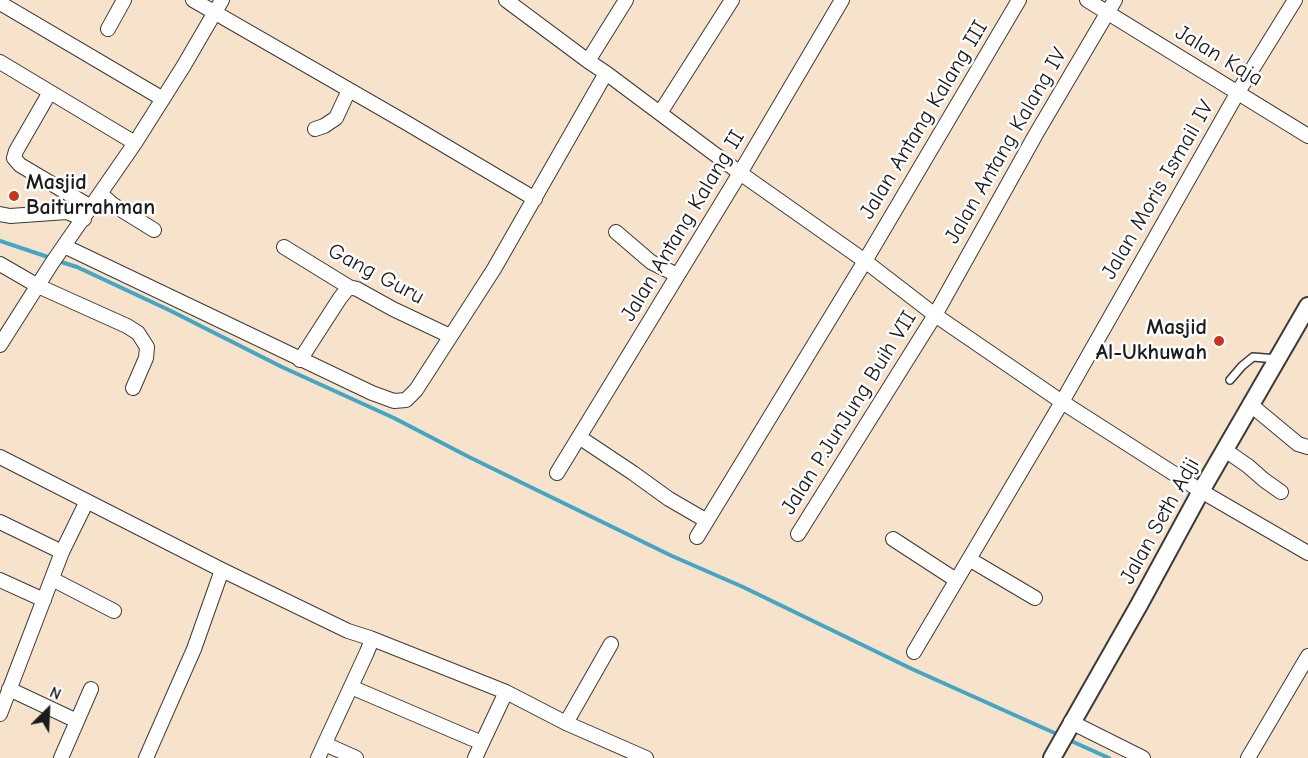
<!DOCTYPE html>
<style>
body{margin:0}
#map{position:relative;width:1308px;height:758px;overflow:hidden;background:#f7e2cb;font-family:"Comic Neue",sans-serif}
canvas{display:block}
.north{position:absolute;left:18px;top:680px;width:60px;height:60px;-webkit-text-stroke:4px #fff;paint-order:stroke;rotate:24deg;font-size:16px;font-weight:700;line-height:24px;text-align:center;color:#1c1c1c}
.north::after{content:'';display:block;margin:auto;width:21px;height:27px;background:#1c1c1c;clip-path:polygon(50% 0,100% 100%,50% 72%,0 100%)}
</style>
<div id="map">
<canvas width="1308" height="758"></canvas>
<div class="north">N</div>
</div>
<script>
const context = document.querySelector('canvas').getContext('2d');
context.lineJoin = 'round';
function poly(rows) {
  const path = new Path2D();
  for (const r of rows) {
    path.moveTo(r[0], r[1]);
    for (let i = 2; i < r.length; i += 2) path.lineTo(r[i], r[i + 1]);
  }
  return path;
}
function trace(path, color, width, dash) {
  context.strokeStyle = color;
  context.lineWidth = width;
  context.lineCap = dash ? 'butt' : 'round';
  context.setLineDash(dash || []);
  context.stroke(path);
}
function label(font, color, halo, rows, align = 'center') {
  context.font = font + ' "Comic Neue",sans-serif';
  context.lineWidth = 5;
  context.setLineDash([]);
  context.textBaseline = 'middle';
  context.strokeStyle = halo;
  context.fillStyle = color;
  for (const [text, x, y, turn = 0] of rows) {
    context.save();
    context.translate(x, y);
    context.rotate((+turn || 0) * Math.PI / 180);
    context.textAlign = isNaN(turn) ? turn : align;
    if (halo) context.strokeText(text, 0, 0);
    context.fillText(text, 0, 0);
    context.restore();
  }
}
trace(poly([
 [0,241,51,258],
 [58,261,77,267,169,310,282,367,394,418,469,457,672,556,743,587,912,669,1059,735],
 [1069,740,1109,758]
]), '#44a6c4', 4);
const service = poly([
 [1230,380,1242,366,1253,357,1277,359]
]);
const minor = poly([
 [193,0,405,122,535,199],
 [506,0,588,61,606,73,740,173,865,261,935,315,1062,402,1201,491,1308,553],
 [1087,0,1308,136],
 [0,3,163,99],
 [108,29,124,0],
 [588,61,626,0],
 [0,62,135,143],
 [50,92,16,151,14,158,20,165,91,207],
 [660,113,732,0],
 [315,129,324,126,336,118,349,90],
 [101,194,112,204,154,230],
 [0,214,10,216,67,212,84,219],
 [616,232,651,262,677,275],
 [64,246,372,393,394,401,406,400,416,390,494,269,606,73],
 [284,247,349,287,357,289,393,309,450,336],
 [0,264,38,286,127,326,138,333,147,347,146,358,133,388],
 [0,345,52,263,135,143,183,67,222,0],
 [300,360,340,298,349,287],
 [1251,405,1298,444,1308,447],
 [579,437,633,473,669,499,707,521],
 [1225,450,1248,466,1264,480,1281,492],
 [0,457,222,570,348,631,370,638,371,642,367,652,318,758],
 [557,473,740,173,842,0],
 [0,522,62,552],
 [798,534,935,315,1036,134,1115,0],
 [697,537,865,261,1019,0],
 [893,539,956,580],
 [969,559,1035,598],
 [52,579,114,611],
 [0,580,44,600],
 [370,638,506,692,566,723,646,758],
 [914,652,1062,402,1238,92,1295,0],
 [351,687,482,743],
 [9,689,77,721],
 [0,714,62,552,87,501],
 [1071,722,1143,758],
 [566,723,611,644],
 [325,744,356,758],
 [61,758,91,689],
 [146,758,194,649,222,570],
 [475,758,506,692],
 [1248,758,1308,656]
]);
const tertiary = poly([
 [1052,758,1139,605,1201,491,1308,306]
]);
trace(service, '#3d3a36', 10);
trace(minor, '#3d3a36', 16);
trace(tertiary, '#3d3a36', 20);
trace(service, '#fff', 7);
trace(minor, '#fff', 14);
trace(tertiary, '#fff', 16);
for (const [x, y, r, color] of [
 [14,196,6,"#c8321e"],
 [1219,341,6,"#c8321e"]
]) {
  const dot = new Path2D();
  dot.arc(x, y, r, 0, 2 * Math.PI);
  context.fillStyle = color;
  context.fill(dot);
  trace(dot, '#fff', 2);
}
label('22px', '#1c1c1c', '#fff', [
 ["Jalan Kaja",1219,56,31],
 ["Jalan Antang Kalang III",924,120,-59],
 ["Jalan Antang Kalang IV",1006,146,-60],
 ["Jalan Moris Ismail IV",1158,190,-60],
 ["Jalan Antang Kalang II",683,226,-59],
 ["Gang Guru",376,274,28],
 ["Jalan P.JunJung Buih VII",849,413,-58],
 ["Jalan Seth Adji",1160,521,-61]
]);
label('bold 22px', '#1c1c1c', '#fff', [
 ["Masjid",26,183],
 ["Baiturrahman",26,208],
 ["Masjid",1207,328,"right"],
 ["Al-Ukhuwah",1207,353,"right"]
], 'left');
</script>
